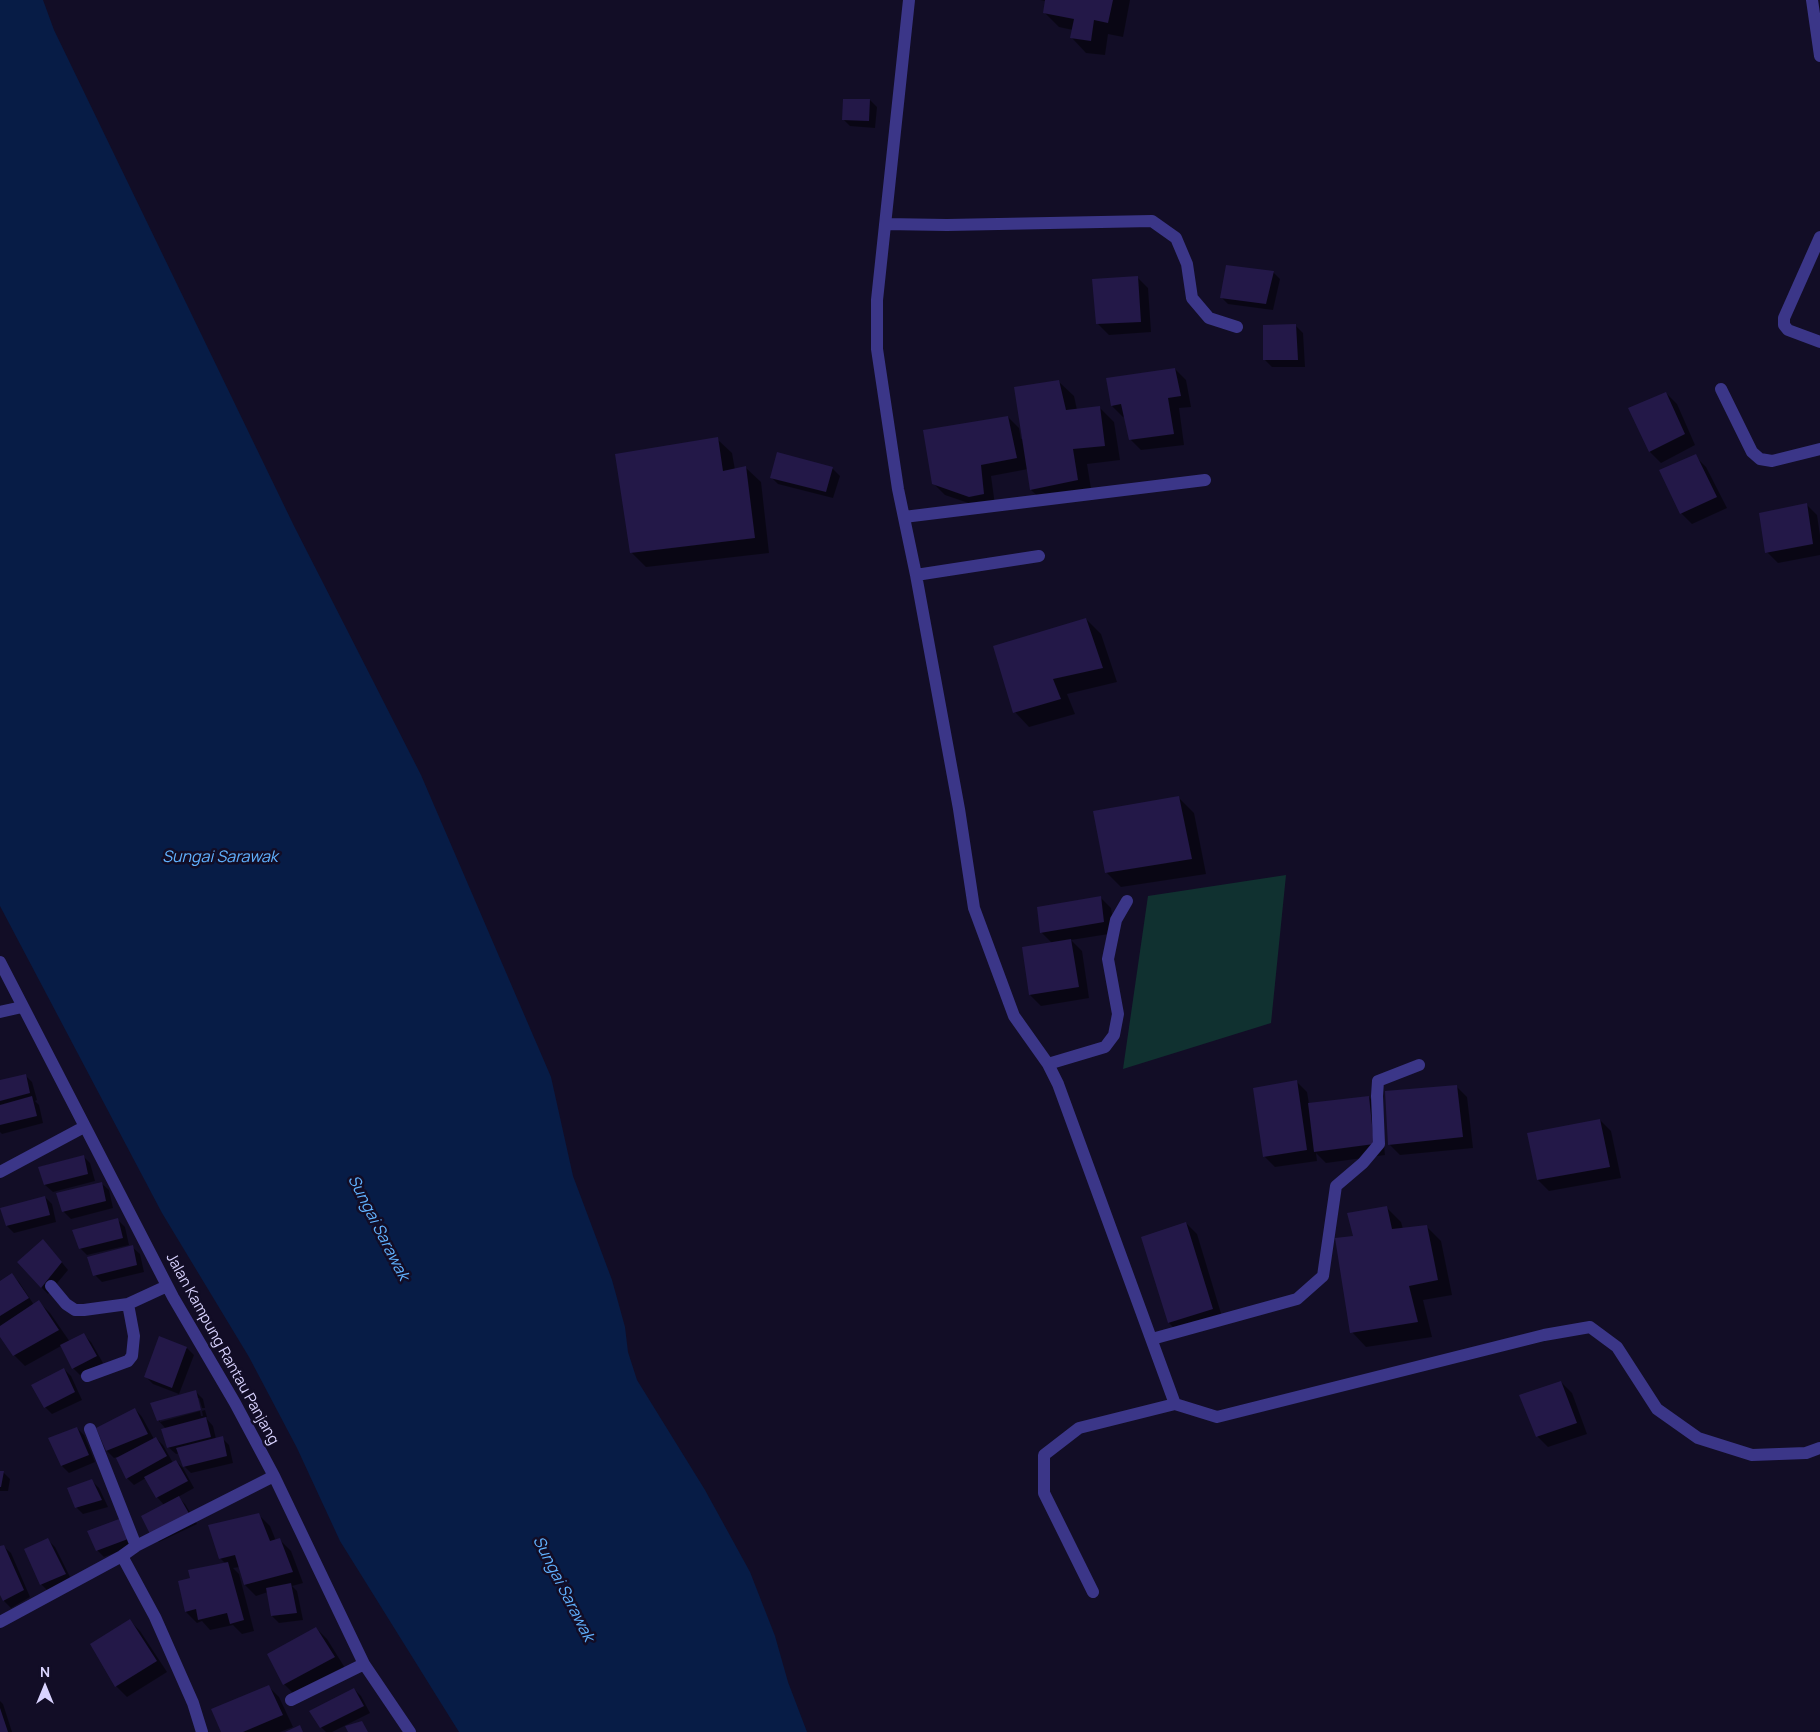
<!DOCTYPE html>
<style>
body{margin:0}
#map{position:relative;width:1820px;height:1732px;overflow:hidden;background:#120d26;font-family:Manrope,sans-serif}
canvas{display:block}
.north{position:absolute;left:20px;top:1662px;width:50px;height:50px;-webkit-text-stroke:4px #120d26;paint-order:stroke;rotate:0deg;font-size:14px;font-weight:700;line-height:20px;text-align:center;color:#d9d3ff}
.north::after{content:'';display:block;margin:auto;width:18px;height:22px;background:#d9d3ff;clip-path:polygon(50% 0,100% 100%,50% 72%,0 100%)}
</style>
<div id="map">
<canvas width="1820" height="1732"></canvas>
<div class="north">N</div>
</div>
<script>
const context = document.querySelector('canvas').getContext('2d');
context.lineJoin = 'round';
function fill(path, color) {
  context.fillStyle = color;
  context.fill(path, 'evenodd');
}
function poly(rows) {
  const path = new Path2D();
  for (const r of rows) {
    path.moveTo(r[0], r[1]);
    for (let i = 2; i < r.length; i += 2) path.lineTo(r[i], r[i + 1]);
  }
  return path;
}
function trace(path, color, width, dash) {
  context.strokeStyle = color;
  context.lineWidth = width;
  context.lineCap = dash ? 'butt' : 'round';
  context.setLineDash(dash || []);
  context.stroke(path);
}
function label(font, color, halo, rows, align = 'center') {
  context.font = font + ' Manrope,sans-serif';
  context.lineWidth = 5;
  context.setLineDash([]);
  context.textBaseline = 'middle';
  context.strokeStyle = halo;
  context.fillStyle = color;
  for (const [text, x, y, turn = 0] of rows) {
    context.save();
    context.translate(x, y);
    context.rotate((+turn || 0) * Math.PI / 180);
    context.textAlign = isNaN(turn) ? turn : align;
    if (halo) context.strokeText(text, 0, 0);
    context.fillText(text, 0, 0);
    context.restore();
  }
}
fill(poly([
 [1286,875,1271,1023,1123,1069,1148,896]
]), '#103130');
fill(poly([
 [0,0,43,0,54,30,294,526,421,775,551,1077,573,1176,612,1280,625,1327,628,1352,637,1380,705,1490,750,1572,775,1636,788,1682,807,1732,459,1732,340,1541,297,1448,249,1357,162,1213,0,906]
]), '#071c46');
fill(poly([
 [1040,0,1130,0,1123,37,1108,34,1105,55,1086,53,1072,38,1073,30,1059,27,1044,12,1046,1],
 [870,100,877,107,875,128,850,126,843,119],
 [1273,272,1280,279,1273,310,1228,304,1221,297],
 [1137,277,1148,288,1151,332,1109,335,1098,324],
 [1296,326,1303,333,1305,367,1272,367,1265,360],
 [1175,369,1186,380,1191,407,1179,408,1184,445,1141,450,1130,439,1125,416,1123,417,1112,406],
 [1059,382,1074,396,1077,410,1100,408,1114,422,1120,460,1087,464,1092,495,1046,504,1031,490,1028,469,991,476,995,505,980,507,945,495,934,484,1008,417,1019,428,1021,439,1023,439],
 [1666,393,1677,404,1695,445,1661,463,1650,452,1630,408],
 [717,439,732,453,735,470,746,468,761,482,769,553,646,567,631,552],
 [778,454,833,469,840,476,833,498,778,484,771,477],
 [1695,456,1706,467,1727,508,1692,524,1681,513],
 [1806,504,1817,515,1820,535,1820,555,1778,563,1767,552],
 [1086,619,1101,634,1117,682,1067,694,1075,714,1029,727,1015,712],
 [1179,798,1194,813,1206,874,1121,887,1106,872],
 [1100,897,1111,908,1115,933,1071,940,1082,951,1089,998,1041,1006,1030,995,1052,943,1041,932],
 [25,1075,32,1082,37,1100,35,1101,39,1105,43,1123,2,1134,0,1132,0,1082],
 [1296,1081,1307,1092,1309,1104,1369,1097,1380,1108,1385,1155,1326,1163,1316,1153,1317,1161,1275,1167,1264,1156],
 [1456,1086,1467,1097,1473,1148,1400,1155,1389,1144],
 [1600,1120,1611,1131,1621,1178,1549,1191,1538,1180],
 [83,1156,90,1163,95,1181,53,1192,45,1185,39,1167],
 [101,1183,109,1190,113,1208,71,1219,64,1212,58,1194],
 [45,1197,52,1204,56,1222,14,1233,7,1226,1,1209],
 [1386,1207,1401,1222,1403,1229,1426,1226,1441,1241,1452,1295,1423,1300,1432,1337,1366,1347,1352,1332,1354,1237],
 [118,1220,125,1227,129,1245,87,1255,80,1248],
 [1186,1223,1197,1234,1223,1320,1180,1334,1169,1323,1143,1238],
 [132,1247,140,1254,144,1272,102,1282,95,1275],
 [50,1248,68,1270,48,1294,41,1287],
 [12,1275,19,1282,34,1305,39,1302,50,1313,70,1342,84,1335,91,1342,103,1363,80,1375,73,1368,61,1346,25,1366,14,1355,0,1335,0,1283],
 [187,1348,194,1355,179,1394,153,1384,146,1377],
 [64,1369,71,1376,82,1400,52,1414,45,1407],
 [1561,1382,1572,1393,1587,1434,1548,1447,1537,1436],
 [196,1392,203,1399,205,1408,202,1408,199,1398,197,1398,160,1419,160,1422,200,1411,201,1416,203,1416,202,1411,205,1410,207,1417,205,1417,213,1426,216,1439,222,1438,229,1445,233,1463,191,1473,184,1466,180,1453,176,1454,168,1447,166,1429,158,1420],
 [135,1409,142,1417,154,1439,156,1438,163,1445,173,1463,176,1461,183,1468,194,1488,178,1497,185,1504,197,1524,159,1542,152,1535,164,1505,157,1497,146,1478,134,1485,127,1478,117,1457,114,1458,107,1451,98,1428],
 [77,1428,84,1435,95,1462,69,1473,62,1466],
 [0,1472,3,1472,10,1479,8,1491,0,1491],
 [92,1481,99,1488,108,1507,83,1514,76,1507],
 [259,1515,270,1526,276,1541,280,1540,291,1551,303,1583,292,1586,297,1591,303,1620,279,1623,272,1616,268,1592,256,1596,245,1585,240,1567,233,1568,239,1574,254,1631,242,1634,233,1625,210,1630,202,1621,197,1623,186,1612,191,1579,225,1563,220,1558],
 [118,1521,134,1546,104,1557,97,1550],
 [48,1540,55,1547,72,1581,48,1591,41,1584],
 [3,1546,11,1553,30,1597,11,1608,4,1601,0,1592,0,1548],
 [129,1620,140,1631,167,1672,127,1697,116,1686,92,1645],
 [316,1628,327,1639,345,1668,295,1695,284,1684],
 [268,1686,279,1697,293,1727,280,1732,223,1732],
 [354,1689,361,1696,370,1713,332,1732,326,1732,321,1727],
 [0,1701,3,1704,12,1732,0,1732]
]), '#0007');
fill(poly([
 [1045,0,1113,0,1108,23,1094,20,1091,41,1070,38,1074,19,1043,13],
 [843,99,870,99,869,121,842,120],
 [1226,265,1274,271,1266,304,1220,298],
 [1138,276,1141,322,1096,324,1092,279],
 [1296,324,1298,360,1263,360,1263,325],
 [1175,368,1181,396,1168,398,1174,434,1129,440,1121,404,1111,406,1106,378],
 [1059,380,1066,410,1100,406,1105,446,1073,449,1078,480,1030,490,1014,387],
 [1666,392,1685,434,1649,452,1628,408],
 [1008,416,1017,458,981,465,984,494,969,497,932,484,923,430],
 [718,437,723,471,746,466,755,538,630,553,615,454],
 [777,452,833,467,826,492,770,478],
 [1696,454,1717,497,1680,514,1659,470],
 [1807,503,1813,544,1765,553,1759,513],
 [1086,618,1103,668,1053,679,1061,699,1013,713,993,646],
 [1179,796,1192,859,1105,873,1093,811],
 [1101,896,1104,922,1040,933,1037,907],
 [1071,939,1079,987,1029,995,1022,947],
 [26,1074,30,1093,0,1101,0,1080],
 [1297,1080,1307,1150,1263,1157,1253,1088],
 [1457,1085,1463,1137,1388,1145,1385,1091],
 [32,1096,37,1116,0,1125,0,1105],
 [1369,1096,1374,1144,1314,1152,1308,1103],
 [1600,1119,1610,1167,1537,1180,1527,1133],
 [84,1155,88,1174,44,1185,38,1167],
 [102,1182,106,1201,62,1212,56,1193],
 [45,1196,50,1215,6,1226,0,1208],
 [1387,1206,1392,1229,1427,1225,1438,1280,1409,1286,1418,1322,1350,1333,1335,1238,1353,1236,1347,1213],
 [118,1218,123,1238,79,1249,72,1230],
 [1186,1222,1213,1309,1168,1323,1141,1237],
 [43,1239,62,1262,41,1288,17,1262],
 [133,1245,137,1265,93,1276,87,1257],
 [12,1273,29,1298,0,1316,0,1281],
 [39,1300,59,1330,13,1356,0,1337,0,1326],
 [84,1333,97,1356,72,1369,60,1345],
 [159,1336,187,1347,172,1388,144,1377],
 [64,1368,75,1392,44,1408,31,1385],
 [1561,1381,1577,1423,1536,1437,1519,1395],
 [196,1390,201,1410,157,1421,150,1403],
 [135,1408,148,1434,106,1451,96,1428],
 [206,1417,211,1437,167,1448,161,1429],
 [77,1427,89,1455,61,1466,48,1438],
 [223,1436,227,1456,183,1467,176,1448],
 [156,1437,167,1456,126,1479,116,1458],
 [176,1460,188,1481,156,1498,144,1477],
 [0,1471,4,1471,1,1487,0,1487],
 [92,1479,102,1500,75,1508,67,1488],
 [179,1496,191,1517,151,1536,141,1516],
 [259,1513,270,1541,280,1538,293,1572,244,1585,235,1555,219,1559,208,1525],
 [119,1519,128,1539,96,1551,87,1531],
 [48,1538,66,1574,40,1585,24,1549],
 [4,1545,24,1590,3,1601,0,1595,0,1546],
 [228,1562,244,1620,230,1624,227,1613,198,1620,196,1609,185,1612,178,1581,190,1578,188,1570],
 [291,1583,297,1613,271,1616,266,1588],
 [130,1619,157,1661,115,1687,90,1644],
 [316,1627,335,1657,283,1685,267,1654],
 [269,1685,283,1715,243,1732,221,1732,211,1709],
 [354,1688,364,1706,320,1728,309,1711],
 [0,1708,8,1732,0,1732],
 [362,1721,368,1732,348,1732,345,1726],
 [300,1725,303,1732,285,1732]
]), '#231848');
trace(poly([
 [909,0,877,300,877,349,898,489,916,575,959,809,974,908,1014,1016,1048,1064,1058,1084,1175,1404,1217,1417,1544,1335,1590,1327,1617,1347,1657,1409,1698,1438,1752,1455,1806,1453,1820,1448],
 [1812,0,1820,56],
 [885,224,947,225,1152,221,1176,238,1187,264,1192,298,1209,318,1237,327],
 [1820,237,1784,318,1784,325,1788,330,1820,342],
 [1721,389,1752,452,1760,459,1772,461,1820,449],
 [904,517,1205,480],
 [916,575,1039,556],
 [0,962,173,1297,235,1403,274,1476,136,1546,122,1556,0,1622],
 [0,1012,22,1007],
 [1048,1064,1105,1047,1114,1035,1118,1014,1108,959,1116,920,1127,901],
 [0,1172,84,1127],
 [51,1286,66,1304,75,1310,84,1310,128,1304,167,1286],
 [1152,1339,1297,1299,1323,1276,1336,1186,1363,1163,1379,1144,1377,1096,1378,1081,1419,1065],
 [87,1376,128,1361,132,1356,134,1336,128,1304],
 [90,1429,136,1546],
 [274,1476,364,1664,410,1732],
 [122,1556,155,1617,193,1703,202,1732],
 [1093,1592,1044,1493,1044,1455,1079,1428,1175,1404],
 [291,1700,364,1664]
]), '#3b3688', 12);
label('15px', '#d9d3ff', '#120d26', [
 ["Jalan Kampung Rantau Panjang",222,1349,61]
]);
label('italic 16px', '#61b2ff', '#120d26', [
 ["Sungai Sarawak",220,858],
 ["Sungai Sarawak",378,1228,63],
 ["Sungai Sarawak",563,1589,63]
]);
</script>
